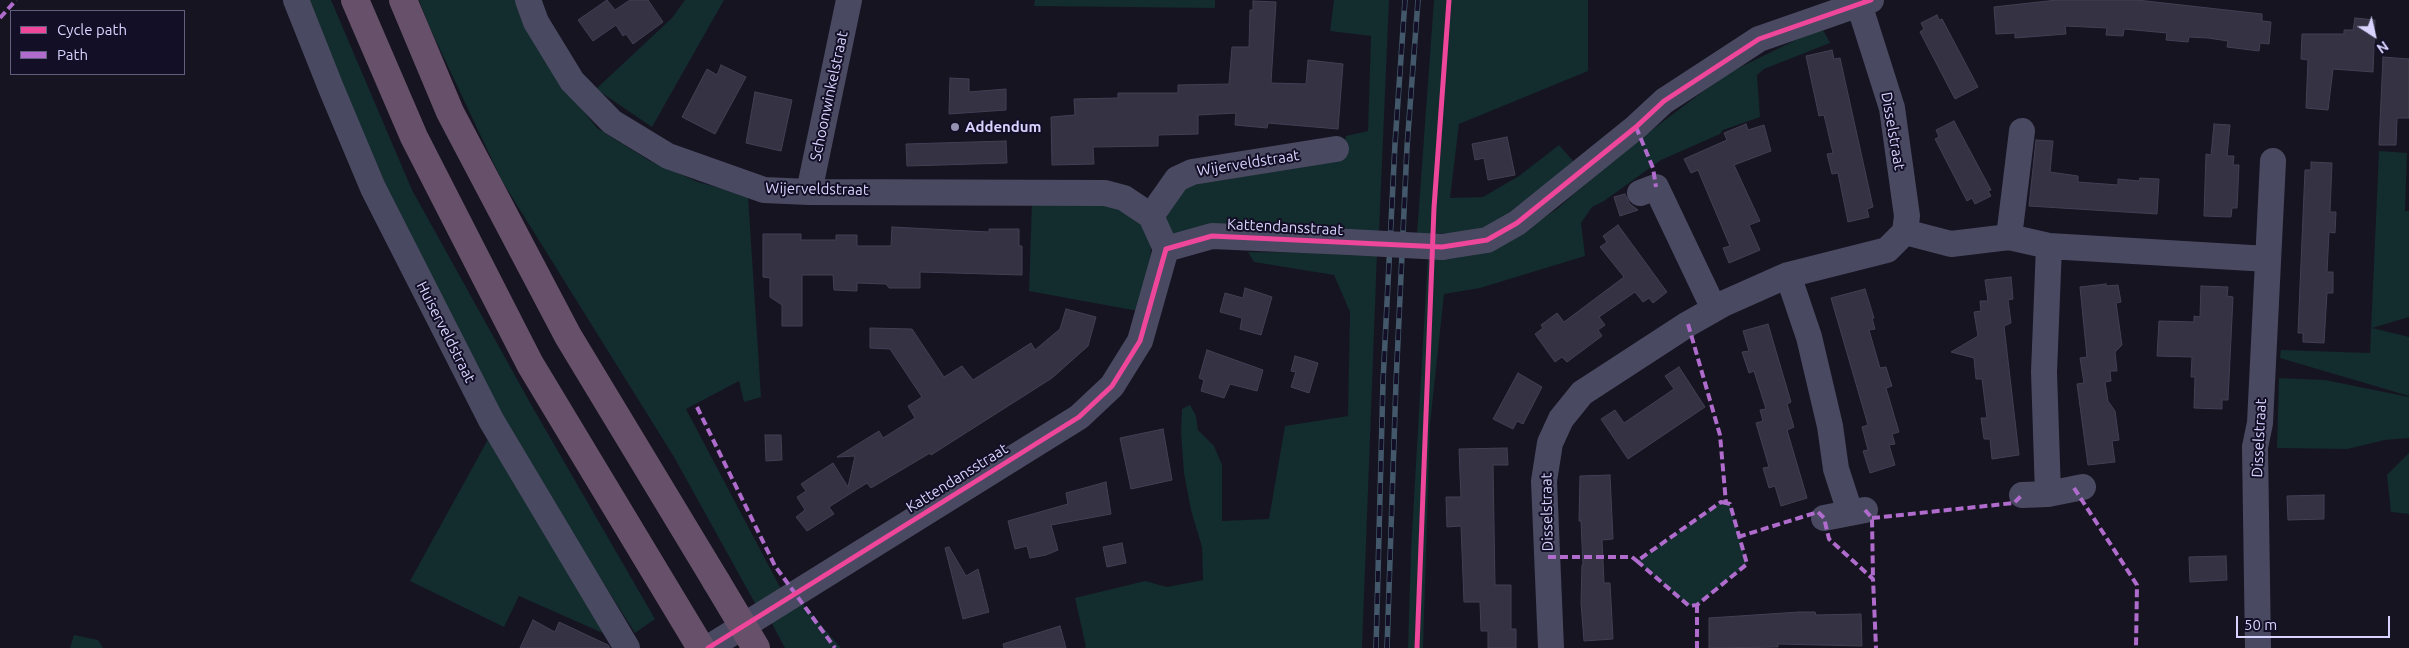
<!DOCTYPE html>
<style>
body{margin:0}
#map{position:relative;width:2409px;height:648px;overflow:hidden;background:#161421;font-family:Ubuntu,sans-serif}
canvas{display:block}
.legend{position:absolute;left:10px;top:10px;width:175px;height:65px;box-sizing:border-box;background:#130f26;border:1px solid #625e7d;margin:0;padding:6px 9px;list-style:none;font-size:15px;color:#d9d4ff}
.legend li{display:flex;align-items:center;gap:10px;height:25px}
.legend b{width:25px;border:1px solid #625e7d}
.north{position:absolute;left:2349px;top:10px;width:50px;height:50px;-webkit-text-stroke:4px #130f26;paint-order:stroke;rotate:145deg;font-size:14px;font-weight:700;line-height:20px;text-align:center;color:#d9d4ff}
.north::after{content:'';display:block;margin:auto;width:18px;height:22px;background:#d9d4ff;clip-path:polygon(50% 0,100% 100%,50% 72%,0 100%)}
.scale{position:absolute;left:2236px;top:616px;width:154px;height:22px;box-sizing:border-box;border:2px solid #d9d4ff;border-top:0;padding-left:6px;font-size:15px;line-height:18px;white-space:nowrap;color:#d9d4ff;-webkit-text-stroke:4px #130f26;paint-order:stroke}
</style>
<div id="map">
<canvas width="2409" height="648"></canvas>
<ul class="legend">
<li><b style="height:6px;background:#ed469a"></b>Cycle path</li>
<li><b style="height:6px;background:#b06ccc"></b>Path</li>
</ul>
<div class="north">N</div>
<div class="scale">50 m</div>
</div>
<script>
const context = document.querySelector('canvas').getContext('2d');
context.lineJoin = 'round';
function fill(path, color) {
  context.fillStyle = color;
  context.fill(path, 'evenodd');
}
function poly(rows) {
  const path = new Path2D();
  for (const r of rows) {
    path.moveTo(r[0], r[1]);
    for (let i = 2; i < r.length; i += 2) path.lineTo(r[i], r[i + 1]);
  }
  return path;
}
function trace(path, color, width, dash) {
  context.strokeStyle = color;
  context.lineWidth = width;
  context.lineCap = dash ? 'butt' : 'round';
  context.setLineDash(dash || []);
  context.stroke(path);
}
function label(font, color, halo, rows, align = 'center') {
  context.font = font + ' Ubuntu,sans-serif';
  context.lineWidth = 4;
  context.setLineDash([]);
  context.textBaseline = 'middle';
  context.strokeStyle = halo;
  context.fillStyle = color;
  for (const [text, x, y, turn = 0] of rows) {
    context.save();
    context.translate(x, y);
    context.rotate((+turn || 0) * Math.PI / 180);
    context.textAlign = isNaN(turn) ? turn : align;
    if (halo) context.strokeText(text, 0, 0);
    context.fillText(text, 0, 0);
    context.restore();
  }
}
fill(poly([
 [304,0,331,0,412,190,533,408,655,619,635,633,500,420,378,187],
 [419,0,517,0,569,93,597,128,650,161,698,182,748,196,761,397,744,402,739,381,686,409,781,589,756,605,674,457,502,181,429,26],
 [685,0,724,0,652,127,596,89,672,18],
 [1035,0,1215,0,1215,8,1034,6],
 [1334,0,1389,0,1379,232,1175,237,1160,216,1186,181,1342,157,1346,136,1368,131,1371,36,1330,31],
 [1434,0,1588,0,1588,71,1459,124,1450,198,1483,197,1519,176,1559,145,1574,162,1495,224,1468,233,1417,234],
 [1823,30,1830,43,1764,69,1757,75,1760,117,1723,130,1720,134,1661,160,1604,201,1592,207,1581,223,1585,256,1480,288,1444,294,1430,424,1423,648,1408,648,1411,551,1428,255,1496,248,1557,209,1616,157,1726,74,1802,37],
 [2379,151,2407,153,2405,211,2409,211,2409,317,2372,328,2409,337,2409,396,2280,358,2281,350,2370,353],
 [1103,201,1141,221,1151,246,1150,267,1138,311,1029,291,1032,202],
 [1248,252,1377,253,1362,648,1084,648,1086,647,1075,598,1145,581,1167,587,1203,580,1202,547,1191,510,1184,473,1181,433,1182,409,1190,405,1196,416,1198,430,1214,446,1222,465,1222,521,1269,519,1285,426,1348,416,1350,312,1334,275,1254,262],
 [2279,378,2325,380,2409,397,2409,438,2385,440,2347,449,2277,448],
 [491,434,605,634,519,596,504,627,410,581],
 [2409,453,2409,514,2391,512,2387,475],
 [1721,502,1730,504,1747,564,1697,605,1689,606,1637,561],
 [803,604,841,648,785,648,770,620],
 [74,635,98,640,103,648,70,648]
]), '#132c2d');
const building = poly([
 [607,0,615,10,630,0,648,0,663,22,633,44,626,34,623,36,616,25,593,41,578,20,607,0],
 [2057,0,2137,0,2262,14,2262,21,2271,22,2269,44,2260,43,2259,51,2227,47,2228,41,2208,38,2189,37,2188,42,2166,40,2167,33,2124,29,2123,36,2106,35,2107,28,2065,26,2066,34,2015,38,2015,33,1996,34,1994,7,2057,0],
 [1253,1,1276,2,1271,83,1306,84,1308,60,1343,64,1338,129,1268,123,1267,128,1235,125,1236,113,1198,115,1198,134,1158,135,1158,146,1093,147,1094,164,1052,165,1051,117,1075,115,1074,99,1118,98,1118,93,1178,93,1178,85,1229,84,1232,47,1249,47,1250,10,1253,10,1253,1],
 [1937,15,1939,20,1942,19,1978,87,1955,99,1920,32,1924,29,1921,23,1937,15],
 [2355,18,2375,20,2373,72,2333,69,2328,110,2306,108,2308,60,2301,59,2302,34,2344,34,2344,30,2353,30,2355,18],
 [1832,50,1834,59,1840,58,1873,207,1867,209,1869,217,1848,222,1838,173,1832,174,1827,154,1833,153,1824,115,1819,116,1806,56,1832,50],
 [2383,57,2409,59,2409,118,2397,118,2396,145,2379,145,2383,57],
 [721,65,746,77,715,134,682,117,707,69,717,75,721,65],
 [950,78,969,79,969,92,1006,89,1006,110,949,114,950,78],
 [755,92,792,100,781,151,746,143,755,92],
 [1954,121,1991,190,1988,191,1991,196,1975,204,1972,198,1967,201,1935,139,1939,137,1936,130,1954,121],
 [1746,124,1748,130,1764,125,1771,151,1734,165,1760,221,1749,225,1760,250,1729,263,1723,248,1730,246,1711,201,1698,170,1691,173,1684,159,1727,140,1724,133,1746,124],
 [2214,124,2230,125,2227,156,2234,156,2233,165,2239,165,2237,208,2232,208,2231,217,2204,216,2206,154,2211,155,2214,124],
 [1507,137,1515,175,1488,180,1484,158,1475,160,1472,144,1507,137],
 [2036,140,2053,141,2050,172,2078,176,2078,182,2118,185,2118,179,2139,181,2140,178,2159,179,2157,214,2029,206,2036,140],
 [1006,141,1007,163,907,166,906,144,1006,141],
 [2311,162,2332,163,2330,212,2336,212,2335,233,2329,232,2327,272,2333,272,2333,293,2327,293,2324,343,2303,342,2303,333,2298,333,2305,170,2311,170,2311,162],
 [1625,194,1630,204,1638,210,1620,216,1614,197,1625,194],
 [1618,225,1667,292,1653,303,1649,298,1643,302,1635,292,1599,317,1605,325,1598,330,1602,336,1567,362,1562,357,1555,362,1535,334,1543,328,1541,325,1557,313,1564,322,1624,277,1600,247,1607,242,1603,236,1618,225],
 [892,227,989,232,989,229,1019,229,1019,246,1022,246,1022,275,920,272,920,288,889,288,886,284,857,283,857,291,834,290,833,275,802,275,802,326,782,326,782,305,770,297,770,278,763,277,763,234,801,234,801,240,836,240,836,235,857,235,857,246,891,246,892,227],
 [2011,277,2013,299,2008,300,2011,323,2004,326,2019,455,1992,459,1990,439,1984,439,1981,418,1987,418,1982,379,1976,379,1974,358,1951,352,1978,336,1974,312,1981,311,1980,301,1988,301,1985,280,2011,277],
 [2106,284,2106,286,2118,285,2121,302,2116,303,2122,345,2115,352,2117,371,2110,371,2111,381,2105,382,2108,401,2115,411,2119,440,2112,441,2115,462,2088,465,2077,384,2084,383,2080,358,2087,357,2080,287,2106,284],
 [2201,286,2228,287,2227,296,2233,297,2228,400,2222,400,2222,409,2194,408,2195,377,2191,377,2192,357,2157,356,2159,321,2194,322,2194,316,2200,317,2201,286],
 [1245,288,1272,297,1261,335,1240,329,1242,318,1220,312,1225,293,1243,298,1245,288],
 [1865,289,1874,318,1872,318,1875,329,1869,330,1880,368,1886,367,1889,377,1892,386,1886,388,1899,432,1892,434,1895,444,1889,445,1895,465,1870,473,1863,451,1868,450,1862,427,1868,425,1831,298,1865,289],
 [1066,309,1096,317,1088,346,1052,378,931,455,930,453,871,488,867,483,829,507,834,514,807,531,796,517,805,510,797,497,806,491,801,484,833,463,848,487,855,456,837,457,879,431,883,438,915,418,908,406,922,397,890,349,870,348,870,328,912,329,944,377,962,366,973,380,1031,343,1035,350,1060,329,1066,309],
 [1768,324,1791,402,1787,404,1794,427,1787,430,1807,498,1781,506,1775,486,1769,488,1763,468,1769,467,1756,423,1763,421,1760,410,1766,409,1754,371,1749,373,1742,352,1749,351,1743,331,1768,324],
 [1207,350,1263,370,1257,391,1230,384,1224,398,1201,391,1204,380,1199,378,1207,350],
 [1295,356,1318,363,1309,393,1291,387,1296,372,1291,371,1295,356],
 [1679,367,1705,407,1628,459,1601,419,1615,410,1624,423,1674,389,1665,376,1679,367],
 [1518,373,1542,387,1523,424,1517,421,1513,429,1493,419,1518,373],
 [1163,429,1172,480,1131,489,1120,438,1163,429],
 [765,435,781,435,782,460,766,461,765,435],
 [1507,448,1508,465,1493,465,1495,585,1511,585,1511,629,1516,629,1516,648,1488,648,1488,631,1481,631,1480,602,1464,602,1461,526,1447,527,1446,497,1461,497,1459,449,1507,448],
 [1610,475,1613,539,1602,540,1604,583,1610,583,1613,639,1584,641,1581,603,1582,565,1583,565,1581,521,1579,521,1580,476,1610,475],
 [1106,482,1111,514,1051,525,1058,550,1046,555,1030,558,1027,546,1015,549,1008,521,1068,504,1066,493,1106,482],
 [2324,495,2324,519,2288,520,2287,496,2324,495],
 [1122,543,1126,563,1107,567,1103,547,1122,543],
 [949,547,966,576,978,569,989,612,963,619,945,548,949,547],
 [2226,556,2227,580,2190,582,2189,557,2226,556],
 [1799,612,1815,612,1816,615,1861,614,1862,646,1778,644,1778,647,1709,648,1709,618,1799,612],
 [533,620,555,632,559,622,608,645,610,648,520,648,533,620],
 [1060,626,1066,648,1004,648,1003,644,1060,626]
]);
fill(building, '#343243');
trace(building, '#433f54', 1);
trace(poly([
 [296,0,331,88,373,188,491,420,627,648],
 [528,0,536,22,572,81,612,122,668,156,764,190,809,192,1105,193,1124,198,1151,216,1166,249],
 [809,192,849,0],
 [1640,193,1656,187,1714,309],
 [1151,216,1177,179,1192,172,1336,149],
 [1905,232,1951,244,2009,237,2049,246,2268,259],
 [2009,237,2022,131],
 [1442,247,1487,240,1517,223,1636,127,1664,101,1759,39,1871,0],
 [1788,275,1809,337,1830,426,1836,469,1850,512],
 [2048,494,2044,372,2049,246],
 [2022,495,2048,494,2083,487],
 [1824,518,1865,510],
 [708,648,1079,417,1112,386,1140,341,1166,249,1212,236,1349,242],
 [1551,648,1544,481,1550,443,1561,419,1582,393,1688,324,1725,303,1788,275,1887,250,1905,232,1907,216,1892,108,1859,4],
 [2258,648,2255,447,2260,423,2273,161]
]), '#4a4962', 26);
trace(poly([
 [355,0,414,137,530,364,701,648],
 [403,0,450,112,568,336,716,581]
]), '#67516a', 28);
const rail = poly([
 [1376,648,1383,382,1395,144,1405,0],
 [1387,648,1396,383,1407,147,1418,0]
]);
trace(rail, '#43596b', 5.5);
trace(rail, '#130f26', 4, [11]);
trace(poly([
 [1349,242,1442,247]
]), '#4a4962', 26);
trace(poly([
 [716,581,756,648]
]), '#67516a', 28);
trace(poly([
 [0,18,16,0],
 [1636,127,1653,168,1656,187],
 [1688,324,1720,435,1726,503,1730,504,1747,564,1697,605,1689,606,1637,561,1721,502,1726,503],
 [697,407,775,566,835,648],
 [2074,488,2137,585,2136,648],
 [1865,510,1872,518,1873,579],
 [1872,518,2014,503,2022,495],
 [1738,537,1818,512,1824,518,1829,539,1873,579,1876,648],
 [1548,557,1632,557,1637,561],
 [1697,605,1697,648]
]), '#b06ccc', 4, [8, 4]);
trace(poly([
 [708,648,1079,417,1112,386,1140,341,1166,249,1212,236,1442,247,1487,240,1517,223,1636,127,1664,101,1759,39,1871,0],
 [1417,648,1434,208,1449,0]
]), '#ed469a', 5);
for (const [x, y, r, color] of [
 [955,127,5,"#9591b1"]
]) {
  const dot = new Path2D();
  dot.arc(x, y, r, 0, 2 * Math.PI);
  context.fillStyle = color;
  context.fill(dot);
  trace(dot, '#130f26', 2);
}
label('15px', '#d9d4ff', '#130f26', [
 ["Schoonwinkelstraat",829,96,-78],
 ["Disselstraat",1893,131,80],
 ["Wijerveldstraat",1248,163,-9],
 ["Wijerveldstraat",817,189,1],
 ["Kattendansstraat",1285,227,3],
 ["Huiserveldstraat",446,332,63],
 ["Disselstraat",2259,438,-87],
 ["Kattendansstraat",957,478,-32],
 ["Disselstraat",1547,512,-91]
]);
label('bold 15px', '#d9d4ff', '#130f26', [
 ["Addendum",965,127]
], 'left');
</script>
